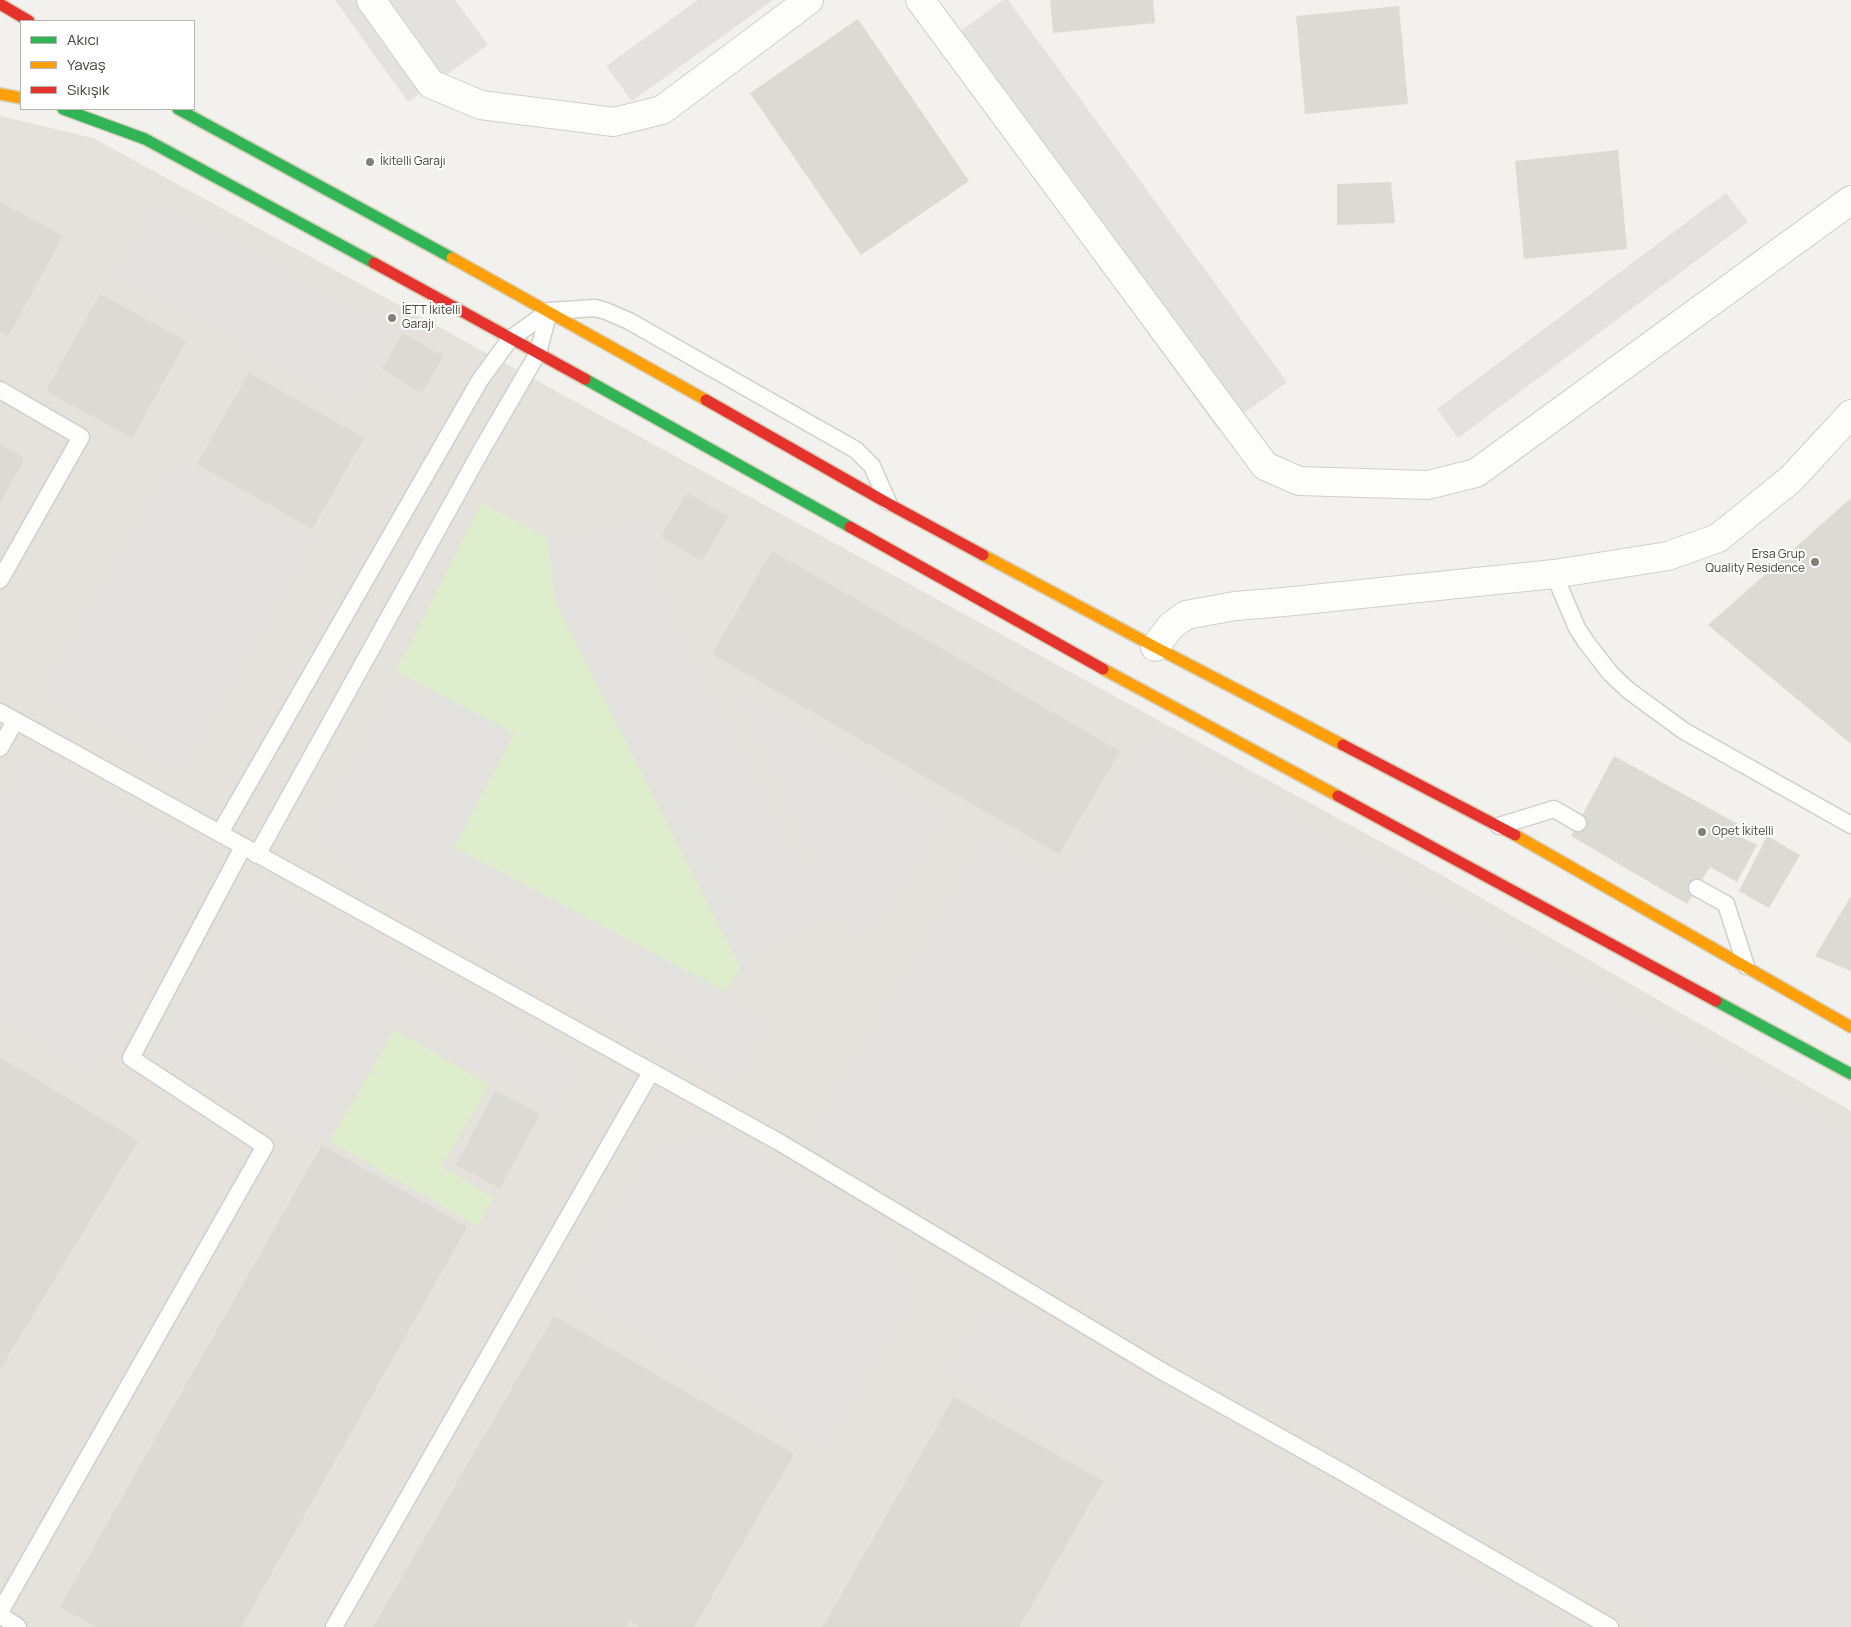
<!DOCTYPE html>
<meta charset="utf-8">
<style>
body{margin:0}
#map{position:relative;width:1851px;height:1627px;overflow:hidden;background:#f2f1ed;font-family:Manrope,sans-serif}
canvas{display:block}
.legend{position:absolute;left:20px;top:20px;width:175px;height:90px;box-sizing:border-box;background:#fff;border:1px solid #b6b4af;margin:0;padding:6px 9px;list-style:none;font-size:15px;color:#494337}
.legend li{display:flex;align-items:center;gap:10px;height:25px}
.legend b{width:25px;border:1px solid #b6b4af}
</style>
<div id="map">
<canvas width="1851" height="1627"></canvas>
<ul class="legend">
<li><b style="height:6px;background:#30b455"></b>Akıcı</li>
<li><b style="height:6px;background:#ff9f0a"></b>Yavaş</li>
<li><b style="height:6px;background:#e5322d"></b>Sıkışık</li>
</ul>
</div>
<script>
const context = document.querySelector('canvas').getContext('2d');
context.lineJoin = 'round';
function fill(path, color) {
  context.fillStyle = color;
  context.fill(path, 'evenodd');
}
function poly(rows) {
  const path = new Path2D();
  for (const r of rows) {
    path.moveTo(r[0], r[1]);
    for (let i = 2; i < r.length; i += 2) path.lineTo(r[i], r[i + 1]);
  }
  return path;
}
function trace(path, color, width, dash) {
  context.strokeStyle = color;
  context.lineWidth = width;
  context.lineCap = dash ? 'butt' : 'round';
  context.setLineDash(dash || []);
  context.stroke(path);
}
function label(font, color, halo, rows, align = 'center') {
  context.font = font + ' Manrope,sans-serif';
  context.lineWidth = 4;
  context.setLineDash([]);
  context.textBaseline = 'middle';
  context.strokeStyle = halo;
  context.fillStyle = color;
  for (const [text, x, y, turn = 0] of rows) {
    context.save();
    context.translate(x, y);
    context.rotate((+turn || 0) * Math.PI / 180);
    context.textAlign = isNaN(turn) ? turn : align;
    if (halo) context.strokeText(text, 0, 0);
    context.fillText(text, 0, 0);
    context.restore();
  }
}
fill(poly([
 [0,116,93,138,1438,873,1851,1111,1851,1627,0,1627]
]), '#e5e1dc');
fill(poly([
 [482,503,547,538,555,602,740,967,726,992,454,847,514,734,396,671],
 [395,1030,489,1085,441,1167,494,1198,477,1226,330,1141]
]), '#deedcc');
fill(poly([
 [335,0,455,0,488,45,408,102],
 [698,0,773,0,632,101,606,66],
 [1003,0,1008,0,1287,382,1219,431,939,47],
 [1726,193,1748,222,1458,438,1437,409],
 [152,196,401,329,357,411,108,277],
 [170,454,321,538,185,779,34,695],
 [657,514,671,605,823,894,722,676,953,814,884,928,848,945,835,918,740,967,555,602,547,538],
 [396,671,514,733,454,847,776,1018,738,1091,368,895,309,833],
 [1147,727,1851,1132,1851,1627,1646,1627,800,1141,983,831,1063,874],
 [24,749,220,855,98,1079,0,1026,0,793],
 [253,872,589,1065,559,1116,393,1021,317,1151,148,1053],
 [725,1132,882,1222,923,1297,825,1455,560,1289,653,1142],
 [998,1307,1030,1312,1563,1627,1033,1627,1123,1476,939,1372,973,1316]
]), '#e4e2de');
fill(poly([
 [1050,0,1153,0,1155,23,1053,33],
 [1399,6,1408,104,1305,114,1296,16],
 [858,19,969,181,861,255,750,93],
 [1618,150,1627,249,1524,259,1515,161],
 [1391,182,1395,223,1337,225,1337,184],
 [0,202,63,236,8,336,0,331],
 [100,294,186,341,132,438,46,391],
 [403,333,443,356,422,393,382,369],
 [249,373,364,438,312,529,197,464],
 [0,444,25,458,0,503],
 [687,493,728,516,702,561,661,537],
 [1851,498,1851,744,1708,625],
 [772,551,1120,751,1059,854,712,654],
 [1614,756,1738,824,1731,832,1757,845,1737,882,1710,867,1687,904,1571,836],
 [1767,836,1800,855,1769,908,1739,891],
 [1851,896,1851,971,1815,956],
 [0,1057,138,1141,0,1369],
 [495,1091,540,1114,500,1188,456,1165],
 [322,1145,467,1227,241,1627,96,1627,60,1607],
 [554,1316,794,1454,694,1627,640,1627,630,1621,627,1627,373,1627],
 [954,1397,1103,1481,1019,1627,823,1627]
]), '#dcdad5');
const lane = poly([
 [0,390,81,437,0,580],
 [1554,574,1577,628,1586,642,1611,674,1628,690,1684,731,1851,825],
 [0,712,779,1142,1160,1370,1344,1473,1610,1627],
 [0,748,15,721],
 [1499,826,1554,809,1578,823],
 [220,833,480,380,510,339,549,311,595,308,606,311,629,321,856,450,872,466,888,502],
 [257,855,481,451,538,353,549,311],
 [1697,888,1726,904,1746,966],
 [0,1612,265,1146,131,1058,243,847],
 [0,1615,18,1627],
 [334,1627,651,1072]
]);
const street = poly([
 [371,0,431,84,481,105,614,122,662,110,809,0],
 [920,0,1265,466,1299,481,1428,485,1476,473,1851,200],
 [1155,647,1171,626,1186,615,1235,606,1284,602,1554,574,1668,556,1718,538,1791,479,1851,414]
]);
const fast = poly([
 [63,109,145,139,374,263],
 [178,109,452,258],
 [585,379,850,527],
 [1716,1001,1851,1074]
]);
const slow = poly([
 [0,94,21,98],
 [452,258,706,400],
 [983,555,1155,647,1343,745],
 [1103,669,1338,796],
 [1515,835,1851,1027]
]);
const jam = poly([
 [0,4,29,21],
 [374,263,585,379],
 [706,400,889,504,983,555],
 [850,527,1103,669],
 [1343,745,1515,835],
 [1338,796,1716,1001]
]);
trace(lane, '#d0cfca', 19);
trace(street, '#d0cfca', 30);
trace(fast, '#d5cfba', 14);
trace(slow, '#d5cfba', 14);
trace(jam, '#d5cfba', 14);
trace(lane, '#fdfdfc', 16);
trace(street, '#fdfdfc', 28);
trace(fast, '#30b455', 11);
trace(slow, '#ff9f0a', 11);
trace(jam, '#e5322d', 11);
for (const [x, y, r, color] of [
 [370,162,5,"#848077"],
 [392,318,5,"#848077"],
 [1815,562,5,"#848077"],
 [1702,832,5,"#848077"]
]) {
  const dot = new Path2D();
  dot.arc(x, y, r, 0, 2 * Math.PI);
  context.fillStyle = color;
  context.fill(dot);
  trace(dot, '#fff', 2);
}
label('12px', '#494337', '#fff', [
 ["İkitelli Garajı",380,162],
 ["İETT İkitelli",402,311],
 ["Garajı",402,325],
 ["Ersa Grup",1805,555,"right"],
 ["Quality Residence",1805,569,"right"],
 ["Opet İkitelli",1712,832]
], 'left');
</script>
